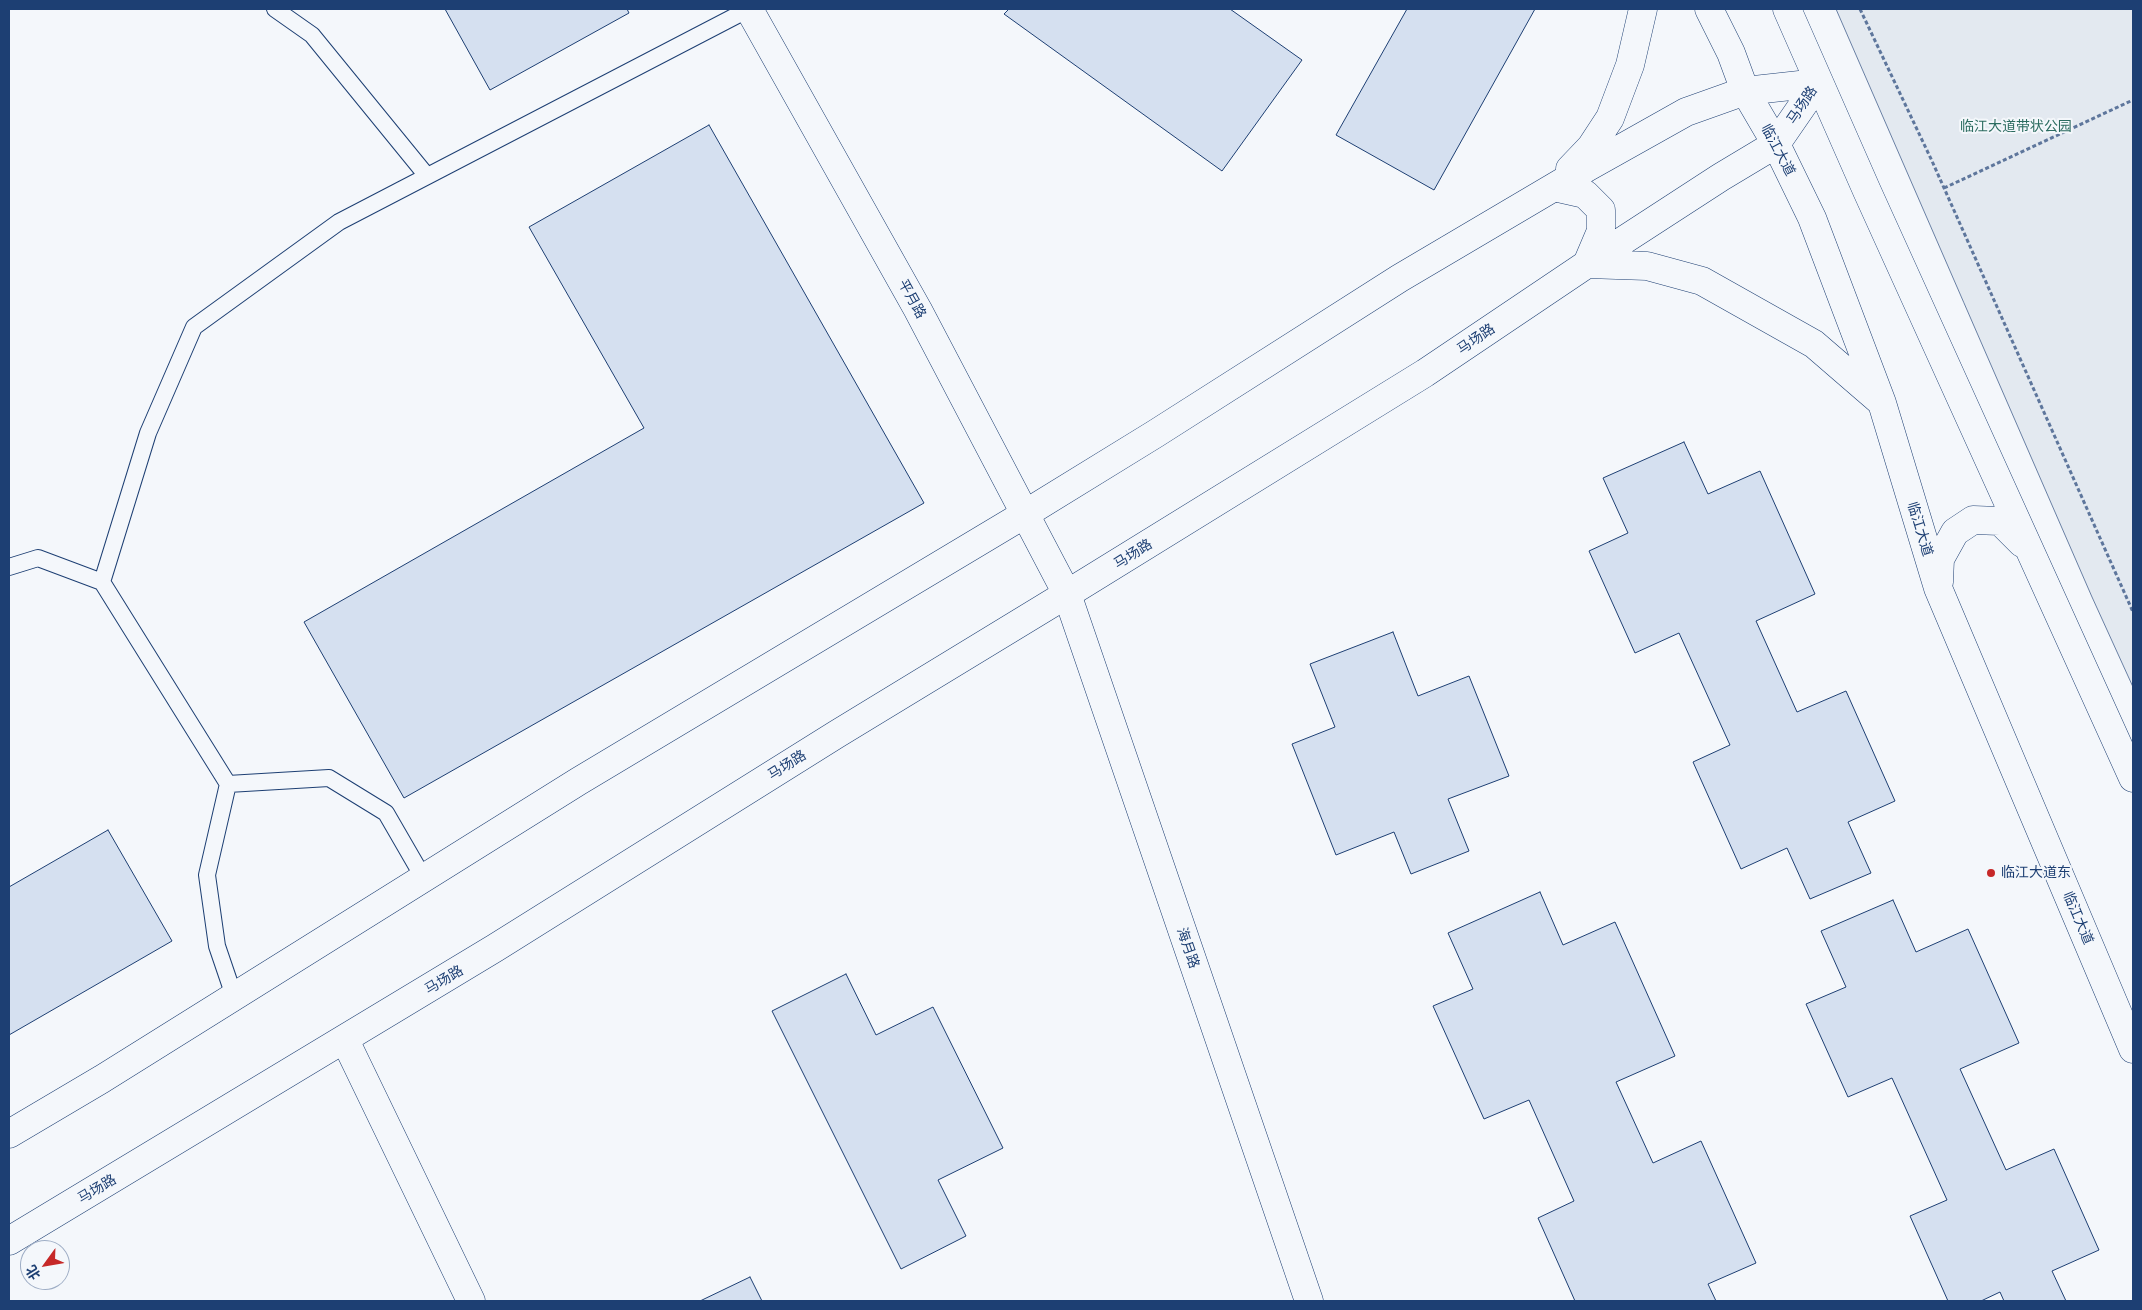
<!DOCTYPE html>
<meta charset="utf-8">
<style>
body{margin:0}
#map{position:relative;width:2142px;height:1310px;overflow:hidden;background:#f4f7fb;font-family:"Golos Text","Noto Sans SC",sans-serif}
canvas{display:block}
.frame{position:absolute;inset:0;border:10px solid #1d3f73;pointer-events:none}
.north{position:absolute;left:20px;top:1240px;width:50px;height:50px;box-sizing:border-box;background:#f4f7fb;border:1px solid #9eadc5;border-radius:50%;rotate:238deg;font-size:14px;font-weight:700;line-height:20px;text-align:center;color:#1d3f73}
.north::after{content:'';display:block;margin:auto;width:18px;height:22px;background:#c62828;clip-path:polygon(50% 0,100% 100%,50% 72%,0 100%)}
</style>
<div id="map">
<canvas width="2142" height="1310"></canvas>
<div class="frame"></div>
<div class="north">北</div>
</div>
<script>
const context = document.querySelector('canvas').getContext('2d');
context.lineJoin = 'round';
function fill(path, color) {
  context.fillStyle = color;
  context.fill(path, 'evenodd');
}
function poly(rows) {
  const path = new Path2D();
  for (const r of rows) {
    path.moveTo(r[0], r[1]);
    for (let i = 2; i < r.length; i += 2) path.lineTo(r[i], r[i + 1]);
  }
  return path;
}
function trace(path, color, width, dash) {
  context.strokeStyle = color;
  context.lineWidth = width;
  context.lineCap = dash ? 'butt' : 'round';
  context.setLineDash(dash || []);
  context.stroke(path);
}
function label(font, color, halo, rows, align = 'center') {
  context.font = font + ' "Golos Text","Noto Sans SC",sans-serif';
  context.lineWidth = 4;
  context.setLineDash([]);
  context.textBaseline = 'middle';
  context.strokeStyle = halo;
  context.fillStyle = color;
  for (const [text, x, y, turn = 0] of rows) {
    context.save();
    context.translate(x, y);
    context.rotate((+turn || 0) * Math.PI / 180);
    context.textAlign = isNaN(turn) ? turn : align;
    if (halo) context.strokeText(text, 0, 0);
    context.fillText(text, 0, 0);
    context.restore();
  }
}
const green = poly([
 [1836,9,2133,9,2133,687,2092,597,1836,9]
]);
fill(green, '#e3e9f0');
trace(green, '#687fa3', 1);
const building = poly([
 [445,9,627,9,629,13,490,90,445,9],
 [1009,9,1230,9,1302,60,1222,171,1004,14,1009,9],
 [1407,9,1535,9,1434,190,1336,135,1407,9],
 [709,125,924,503,404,798,304,622,644,428,529,227,709,125],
 [1684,442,1708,494,1760,471,1815,594,1756,621,1797,712,1846,691,1895,801,1848,822,1871,873,1810,899,1787,848,1741,869,1693,762,1730,745,1679,633,1635,653,1589,551,1628,533,1603,478,1684,442],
 [1393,632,1418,696,1469,676,1509,776,1448,799,1469,851,1411,874,1394,832,1336,855,1292,744,1335,727,1310,664,1393,632],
 [108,830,172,941,9,1035,9,887,108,830],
 [1540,892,1563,945,1615,922,1675,1056,1616,1082,1653,1163,1701,1141,1756,1263,1708,1284,1716,1301,1575,1301,1538,1218,1574,1201,1529,1100,1484,1119,1433,1006,1473,989,1448,933,1540,892],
 [1893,900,1916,952,1968,929,2019,1043,1960,1069,2006,1170,2054,1149,2099,1250,2052,1271,2066,1301,2004,1301,2000,1292,1981,1301,1948,1301,1910,1216,1947,1200,1892,1078,1848,1097,1806,1004,1846,987,1821,931,1893,900],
 [846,974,876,1035,933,1007,1003,1148,938,1180,966,1236,901,1269,772,1011,846,974],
 [750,1277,762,1301,700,1301,750,1277]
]);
fill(building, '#d5e0f0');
trace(building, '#1d3f73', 1);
const service = poly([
 [275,9,312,35,427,176],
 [9,567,38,558,102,582,228,784,207,875,217,946,234,996],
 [102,582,148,433,194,327,339,222,749,9],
 [228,784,329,778,386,813,423,877]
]);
const minor = poly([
 [749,9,918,310,1067,594,1309,1301],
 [345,1040,471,1301]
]);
const secondary = poly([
 [1709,9,1731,53,1745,91,1776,144,1812,218,1882,403,1938,588,2133,1049],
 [1787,9,1867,191,2133,778],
 [1570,169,1591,147,1610,118,1630,65,1643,9],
 [1554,187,1585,194,1601,210,1601,231,1587,264],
 [1587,264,1647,266,1702,281,1814,344,1880,401],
 [1939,582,1940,559,1955,532,1973,520,2000,521,2022,543],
 [9,1134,102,1079,579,781,1025,514,1155,434,1400,278,1588,167,1686,112,1745,91,1818,83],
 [9,1241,495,948,837,734,1067,594,1425,373,1587,264,1721,177,1776,144,1818,83]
]);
trace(service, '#1d3f73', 18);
trace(minor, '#1d3f73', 29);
trace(secondary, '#1d3f73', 29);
trace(poly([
 [1860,9,1932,161,2133,612],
 [1944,188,2133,100]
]), '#5e769c', 3, [4, 2.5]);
trace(service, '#f4f7fb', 16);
trace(minor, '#f4f7fb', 28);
trace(secondary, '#f4f7fb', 28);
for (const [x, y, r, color] of [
 [1991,873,5,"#c62828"]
]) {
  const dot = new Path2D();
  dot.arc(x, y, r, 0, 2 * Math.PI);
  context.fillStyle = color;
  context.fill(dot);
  trace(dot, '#f4f7fb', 2);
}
label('14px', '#1d3f73', '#f4f7fb', [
 ["马场路",1802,105,-56],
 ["临江大道",1778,150,62],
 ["平月路",912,299,61],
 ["马场路",1476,339,-34],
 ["临江大道",1920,529,73],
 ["马场路",1133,554,-32],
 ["马场路",787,765,-32],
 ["临江大道",2078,918,67],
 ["海月路",1188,948,71],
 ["马场路",444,980,-31],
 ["马场路",97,1189,-31]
]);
label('14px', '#2c6c60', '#f4f7fb', [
 ["临江大道带状公园",2016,127]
]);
label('14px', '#1d3f73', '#f4f7fb', [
 ["临江大道东",2001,873]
], 'left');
</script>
